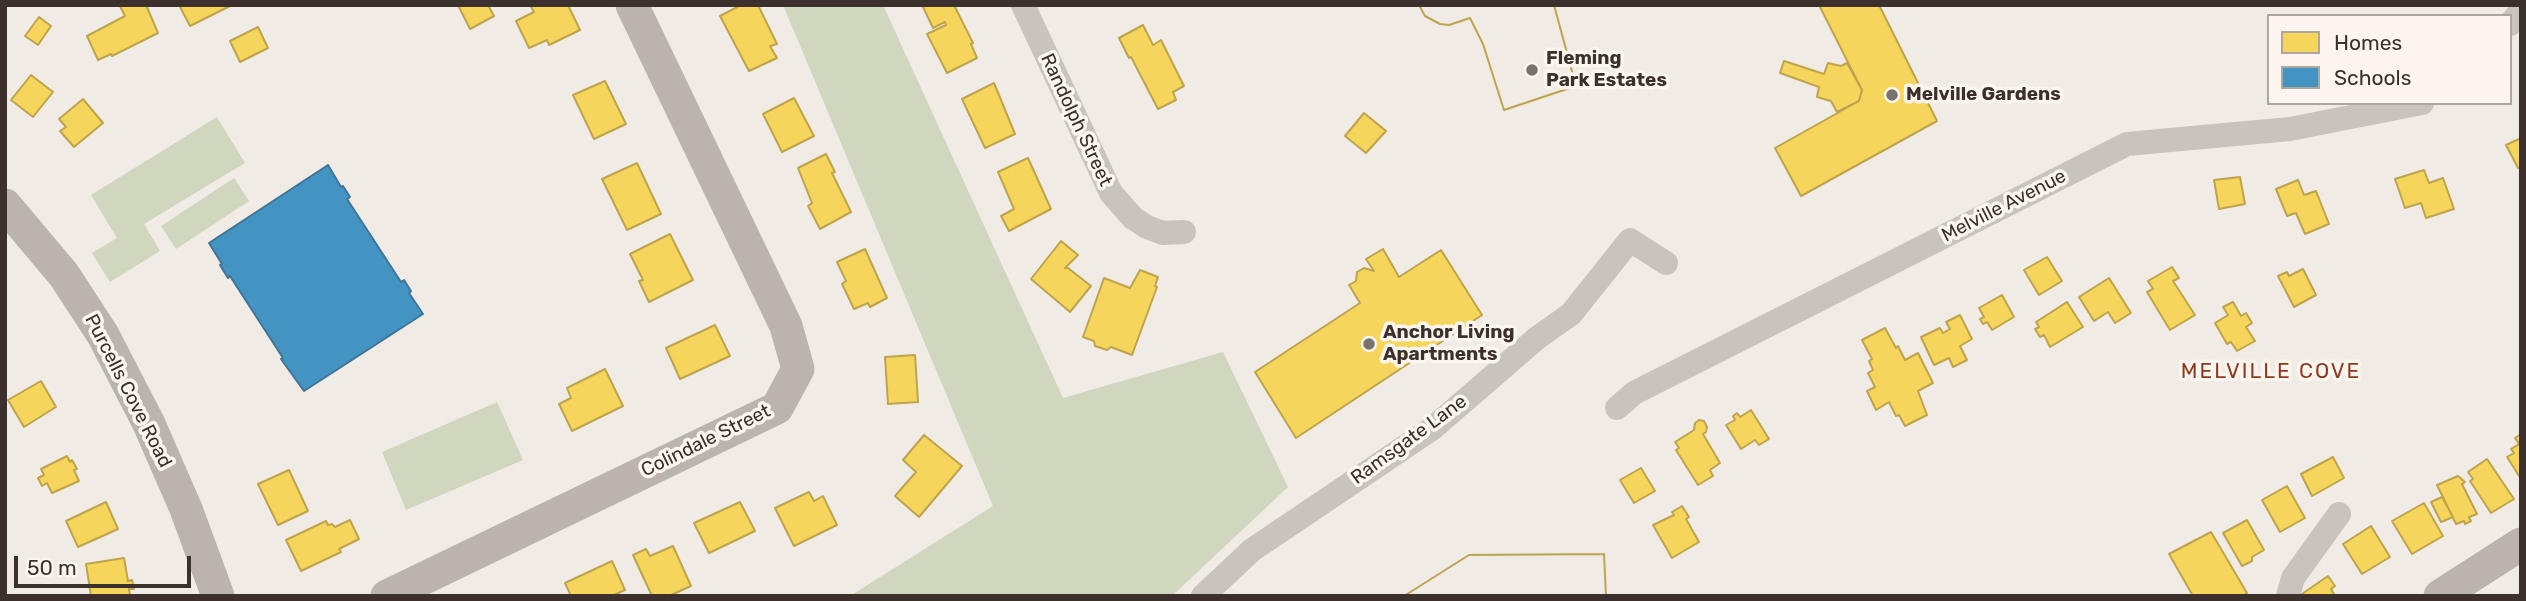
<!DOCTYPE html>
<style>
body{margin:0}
#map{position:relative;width:2526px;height:601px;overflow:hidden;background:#f0ebe5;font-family:Rubik,sans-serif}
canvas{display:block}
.frame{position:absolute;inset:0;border:7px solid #3b302b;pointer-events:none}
.legend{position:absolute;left:2267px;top:14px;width:245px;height:91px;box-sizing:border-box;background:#fbf5ee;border:2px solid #aea6a0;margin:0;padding:9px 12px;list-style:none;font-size:21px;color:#3b302b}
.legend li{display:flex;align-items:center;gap:14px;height:35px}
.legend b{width:35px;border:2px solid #aea6a0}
.scale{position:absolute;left:14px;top:556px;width:177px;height:32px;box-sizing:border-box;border:4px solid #3b302b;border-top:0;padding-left:9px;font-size:21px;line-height:24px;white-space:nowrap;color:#3b302b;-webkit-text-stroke:5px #fbf5ee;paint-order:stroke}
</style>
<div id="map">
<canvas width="2526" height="601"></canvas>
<div class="frame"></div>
<ul class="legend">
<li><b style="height:19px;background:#f6d55c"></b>Homes</li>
<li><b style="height:19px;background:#4393c3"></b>Schools</li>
</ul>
<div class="scale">50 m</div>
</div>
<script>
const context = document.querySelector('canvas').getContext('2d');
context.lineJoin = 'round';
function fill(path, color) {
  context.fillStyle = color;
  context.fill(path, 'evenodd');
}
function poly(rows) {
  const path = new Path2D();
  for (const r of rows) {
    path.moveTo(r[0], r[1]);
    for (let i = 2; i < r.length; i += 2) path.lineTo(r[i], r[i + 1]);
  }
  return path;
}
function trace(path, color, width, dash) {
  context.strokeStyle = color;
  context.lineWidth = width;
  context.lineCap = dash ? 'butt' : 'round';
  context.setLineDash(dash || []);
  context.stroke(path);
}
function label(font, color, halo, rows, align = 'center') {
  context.font = font + ' Rubik,sans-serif';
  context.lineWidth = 7;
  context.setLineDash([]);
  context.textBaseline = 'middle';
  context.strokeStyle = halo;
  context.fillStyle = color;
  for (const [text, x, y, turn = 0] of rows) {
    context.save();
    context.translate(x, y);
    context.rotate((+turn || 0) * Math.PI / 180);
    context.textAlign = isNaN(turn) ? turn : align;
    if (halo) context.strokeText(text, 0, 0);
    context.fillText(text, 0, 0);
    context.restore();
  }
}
fill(poly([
 [783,5,883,5,1063,398,1223,352,1288,487,1172,596,850,596,993,506],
 [217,117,245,163,144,224,160,251,110,282,92,253,117,238,91,195],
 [234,178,249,201,176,249,161,226],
 [497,402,523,460,406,510,382,452]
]), '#d1d6bf');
const homes = poly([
 [122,5,146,5,158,33,112,56,111,54,98,60,87,36,125,16,120,6,122,5],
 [179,5,230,5,230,6,190,26,179,5],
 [462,5,488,5,494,16,470,29,459,7,462,5],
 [530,5,568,5,580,30,549,45,547,40,529,48,516,21,534,12,530,5],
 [741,5,758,5,777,44,770,46,777,58,749,71,720,16,741,5],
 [922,5,954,5,973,43,971,44,977,58,947,73,927,34,946,25,945,22,933,28,922,5],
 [1419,5,1554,5,1576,86,1504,110,1483,44,1470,18,1449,25,1440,24,1425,16,1419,5],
 [1419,5,1554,5,1576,86,1504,110,1483,44,1470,18,1449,25,1440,24,1425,16,1419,5],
 [1819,5,1879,5,1937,121,1801,196,1775,148,1859,101,1862,90,1819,5],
 [39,17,51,26,38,45,25,36,39,17],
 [1143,25,1153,45,1161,40,1184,86,1173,92,1176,100,1158,109,1131,57,1129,58,1119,38,1143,25],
 [258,27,268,48,240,62,230,41,258,27],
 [1784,61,1824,74,1828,63,1841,66,1847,63,1862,90,1859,101,1837,112,1831,101,1817,97,1819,87,1780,73,1784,61],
 [31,75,53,92,33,117,11,100,31,75],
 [605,81,626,124,594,139,573,95,605,81],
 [994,83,1015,134,985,148,962,99,994,83],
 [794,98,814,136,782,152,763,114,794,98],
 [83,99,103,123,74,147,60,131,66,127,59,119,83,99],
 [1364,113,1386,131,1366,153,1345,136,1364,113],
 [2521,138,2521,167,2518,168,2506,145,2521,138],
 [826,154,835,172,832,173,851,212,820,229,808,206,812,203,798,168,826,154],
 [1028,158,1051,209,1009,231,1001,216,1014,209,998,172,1028,158],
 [637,163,661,214,627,230,602,179,637,163],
 [2424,170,2429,183,2443,178,2454,209,2426,218,2421,203,2405,208,2395,179,2424,170],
 [2240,177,2245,204,2219,209,2214,180,2240,177],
 [2298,180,2304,195,2316,191,2329,224,2305,234,2296,213,2287,216,2276,189,2298,180],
 [670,234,693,280,649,302,639,281,643,280,630,254,670,234],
 [1061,241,1078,255,1065,268,1068,268,1091,286,1070,312,1031,279,1061,241],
 [865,249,887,298,870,307,868,303,854,309,842,284,846,281,837,262,865,249],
 [1383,249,1399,277,1441,250,1482,315,1296,438,1255,372,1360,303,1349,285,1356,281,1357,272,1364,268,1374,271,1366,259,1383,249],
 [2047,257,2062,281,2039,295,2024,270,2047,257],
 [2172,267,2179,278,2173,281,2195,315,2170,330,2147,292,2153,289,2148,281,2172,267],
 [2303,269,2316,295,2294,307,2278,276,2287,272,2289,276,2303,269],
 [1140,270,1158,277,1155,286,1157,287,1132,355,1111,347,1107,350,1095,346,1094,341,1083,337,1104,278,1130,288,1140,270],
 [2109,278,2131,313,2115,323,2108,312,2094,321,2079,297,2109,278],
 [2002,295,2014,317,1992,330,1987,322,1983,324,1980,319,1984,317,1979,308,2002,295],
 [2067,302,2083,327,2050,347,2044,335,2040,337,2035,329,2039,327,2036,322,2067,302],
 [2233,302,2241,316,2246,313,2252,323,2246,327,2255,341,2237,351,2231,342,2227,344,2215,323,2228,315,2223,307,2233,302],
 [1960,315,1972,339,1960,346,1967,360,1953,367,1949,358,1934,365,1921,337,1940,328,1943,333,1950,329,1946,322,1960,315],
 [715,325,730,356,680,379,666,348,715,325],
 [1885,328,1896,348,1898,346,1905,360,1918,353,1933,383,1918,391,1927,415,1905,426,1899,415,1896,416,1889,402,1876,410,1867,391,1875,387,1868,373,1873,370,1869,361,1872,359,1862,340,1885,328],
 [915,355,918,402,888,404,885,357,915,355],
 [605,369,623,406,572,431,559,404,571,398,567,388,605,369],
 [41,381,56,407,24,427,8,400,41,381],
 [1751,410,1769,439,1759,445,1755,440,1741,449,1726,425,1735,420,1733,416,1737,413,1740,417,1751,410],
 [1699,420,1704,421,1707,427,1706,432,1703,434,1720,463,1710,470,1713,476,1698,485,1676,450,1679,448,1675,442,1694,430,1695,423,1699,420],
 [2521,434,2521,479,2507,457,2514,453,2511,449,2519,444,2515,438,2521,434],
 [924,435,962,466,919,517,895,496,916,472,903,460,924,435],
 [67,456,70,462,72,460,77,469,74,470,79,481,52,493,47,483,42,486,38,478,44,475,41,469,67,456],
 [2333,457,2344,478,2312,496,2301,474,2333,457],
 [2487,459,2514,499,2491,513,2470,481,2473,479,2468,472,2487,459],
 [1641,468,1655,491,1634,503,1620,480,1641,468],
 [289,470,308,511,278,525,258,484,289,470],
 [2458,476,2465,482,2462,484,2477,514,2469,517,2471,521,2465,524,2464,521,2456,524,2437,485,2458,476],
 [2287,486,2305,518,2280,532,2262,500,2287,486],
 [809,492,814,501,823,496,837,525,794,546,775,508,809,492],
 [2442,497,2453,517,2441,522,2431,502,2442,497],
 [106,502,118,529,78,547,66,521,106,502],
 [740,502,755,531,709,553,694,523,740,502],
 [2424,503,2443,536,2412,554,2392,521,2424,503],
 [1682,506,1689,517,1686,519,1699,542,1672,558,1653,525,1674,515,1672,512,1682,506],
 [350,520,359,539,339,549,341,552,301,571,286,540,326,521,328,525,332,524,335,527,350,520],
 [2247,520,2264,550,2252,557,2252,561,2242,566,2223,533,2247,520],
 [2371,526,2390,557,2362,574,2343,544,2371,526],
 [2211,532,2247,593,2242,596,2193,596,2169,554,2211,532],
 [673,546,691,586,669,596,652,596,633,555,646,549,650,556,673,546],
 [1604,554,1606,596,1404,596,1469,555,1604,554],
 [1604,554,1606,596,1404,596,1469,555,1604,554],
 [124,558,128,581,132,580,134,589,129,589,130,596,91,596,86,564,124,558],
 [612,561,625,590,612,596,571,596,565,583,612,561],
 [2328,576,2335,586,2331,589,2335,596,2299,596,2328,576]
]);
fill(homes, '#f6d55c');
trace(homes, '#bea44d', 2);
const schools = poly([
 [328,165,341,187,343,186,350,197,347,199,401,282,404,280,411,291,409,293,423,314,304,391,281,359,283,358,230,276,228,278,220,265,222,264,209,243,328,165]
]);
fill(schools, '#4393c3');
trace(schools, '#417595', 2);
trace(poly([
 [1023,5,1111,193,1133,218,1147,227,1163,233,1184,232],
 [2510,24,2521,11],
 [1617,408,1634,393,2127,144,2290,129,2422,103],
 [1203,596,1252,550,1433,428,1537,338,1571,314,1630,240,1666,263],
 [2288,596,2293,578,2339,514]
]), '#c9c3be', 24);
trace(poly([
 [5,205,64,275,103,335,149,424,186,509,218,596],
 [387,596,777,408,798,369,786,326,632,5],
 [2440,596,2521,544]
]), '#bab3ae', 33);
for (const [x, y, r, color] of [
 [1532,70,7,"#7a716c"],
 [1892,95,7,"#7a716c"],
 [1369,344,7,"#7a716c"]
]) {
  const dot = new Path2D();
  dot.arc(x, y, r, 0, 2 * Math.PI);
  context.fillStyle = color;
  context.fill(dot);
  trace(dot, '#fbf5ee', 2.5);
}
label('bold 19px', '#3b302b', '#fbf5ee', [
 ["Fleming",1546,59],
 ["Park Estates",1546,81],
 ["Melville Gardens",1906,95],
 ["Anchor Living",1383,333],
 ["Apartments",1383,355]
], 'left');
label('19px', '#3b302b', '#fbf5ee', [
 ["Randolph Street",1076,120,65],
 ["Melville Avenue",2004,206,-27],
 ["Purcells Cove Road",128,391,63],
 ["Ramsgate Lane",1409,440,-36],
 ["Colindale Street",706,441,-26]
]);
context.letterSpacing = '2px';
label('21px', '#8c3b22', '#fbf5ee', [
 ["MELVILLE COVE",2271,372]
]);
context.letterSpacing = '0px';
</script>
